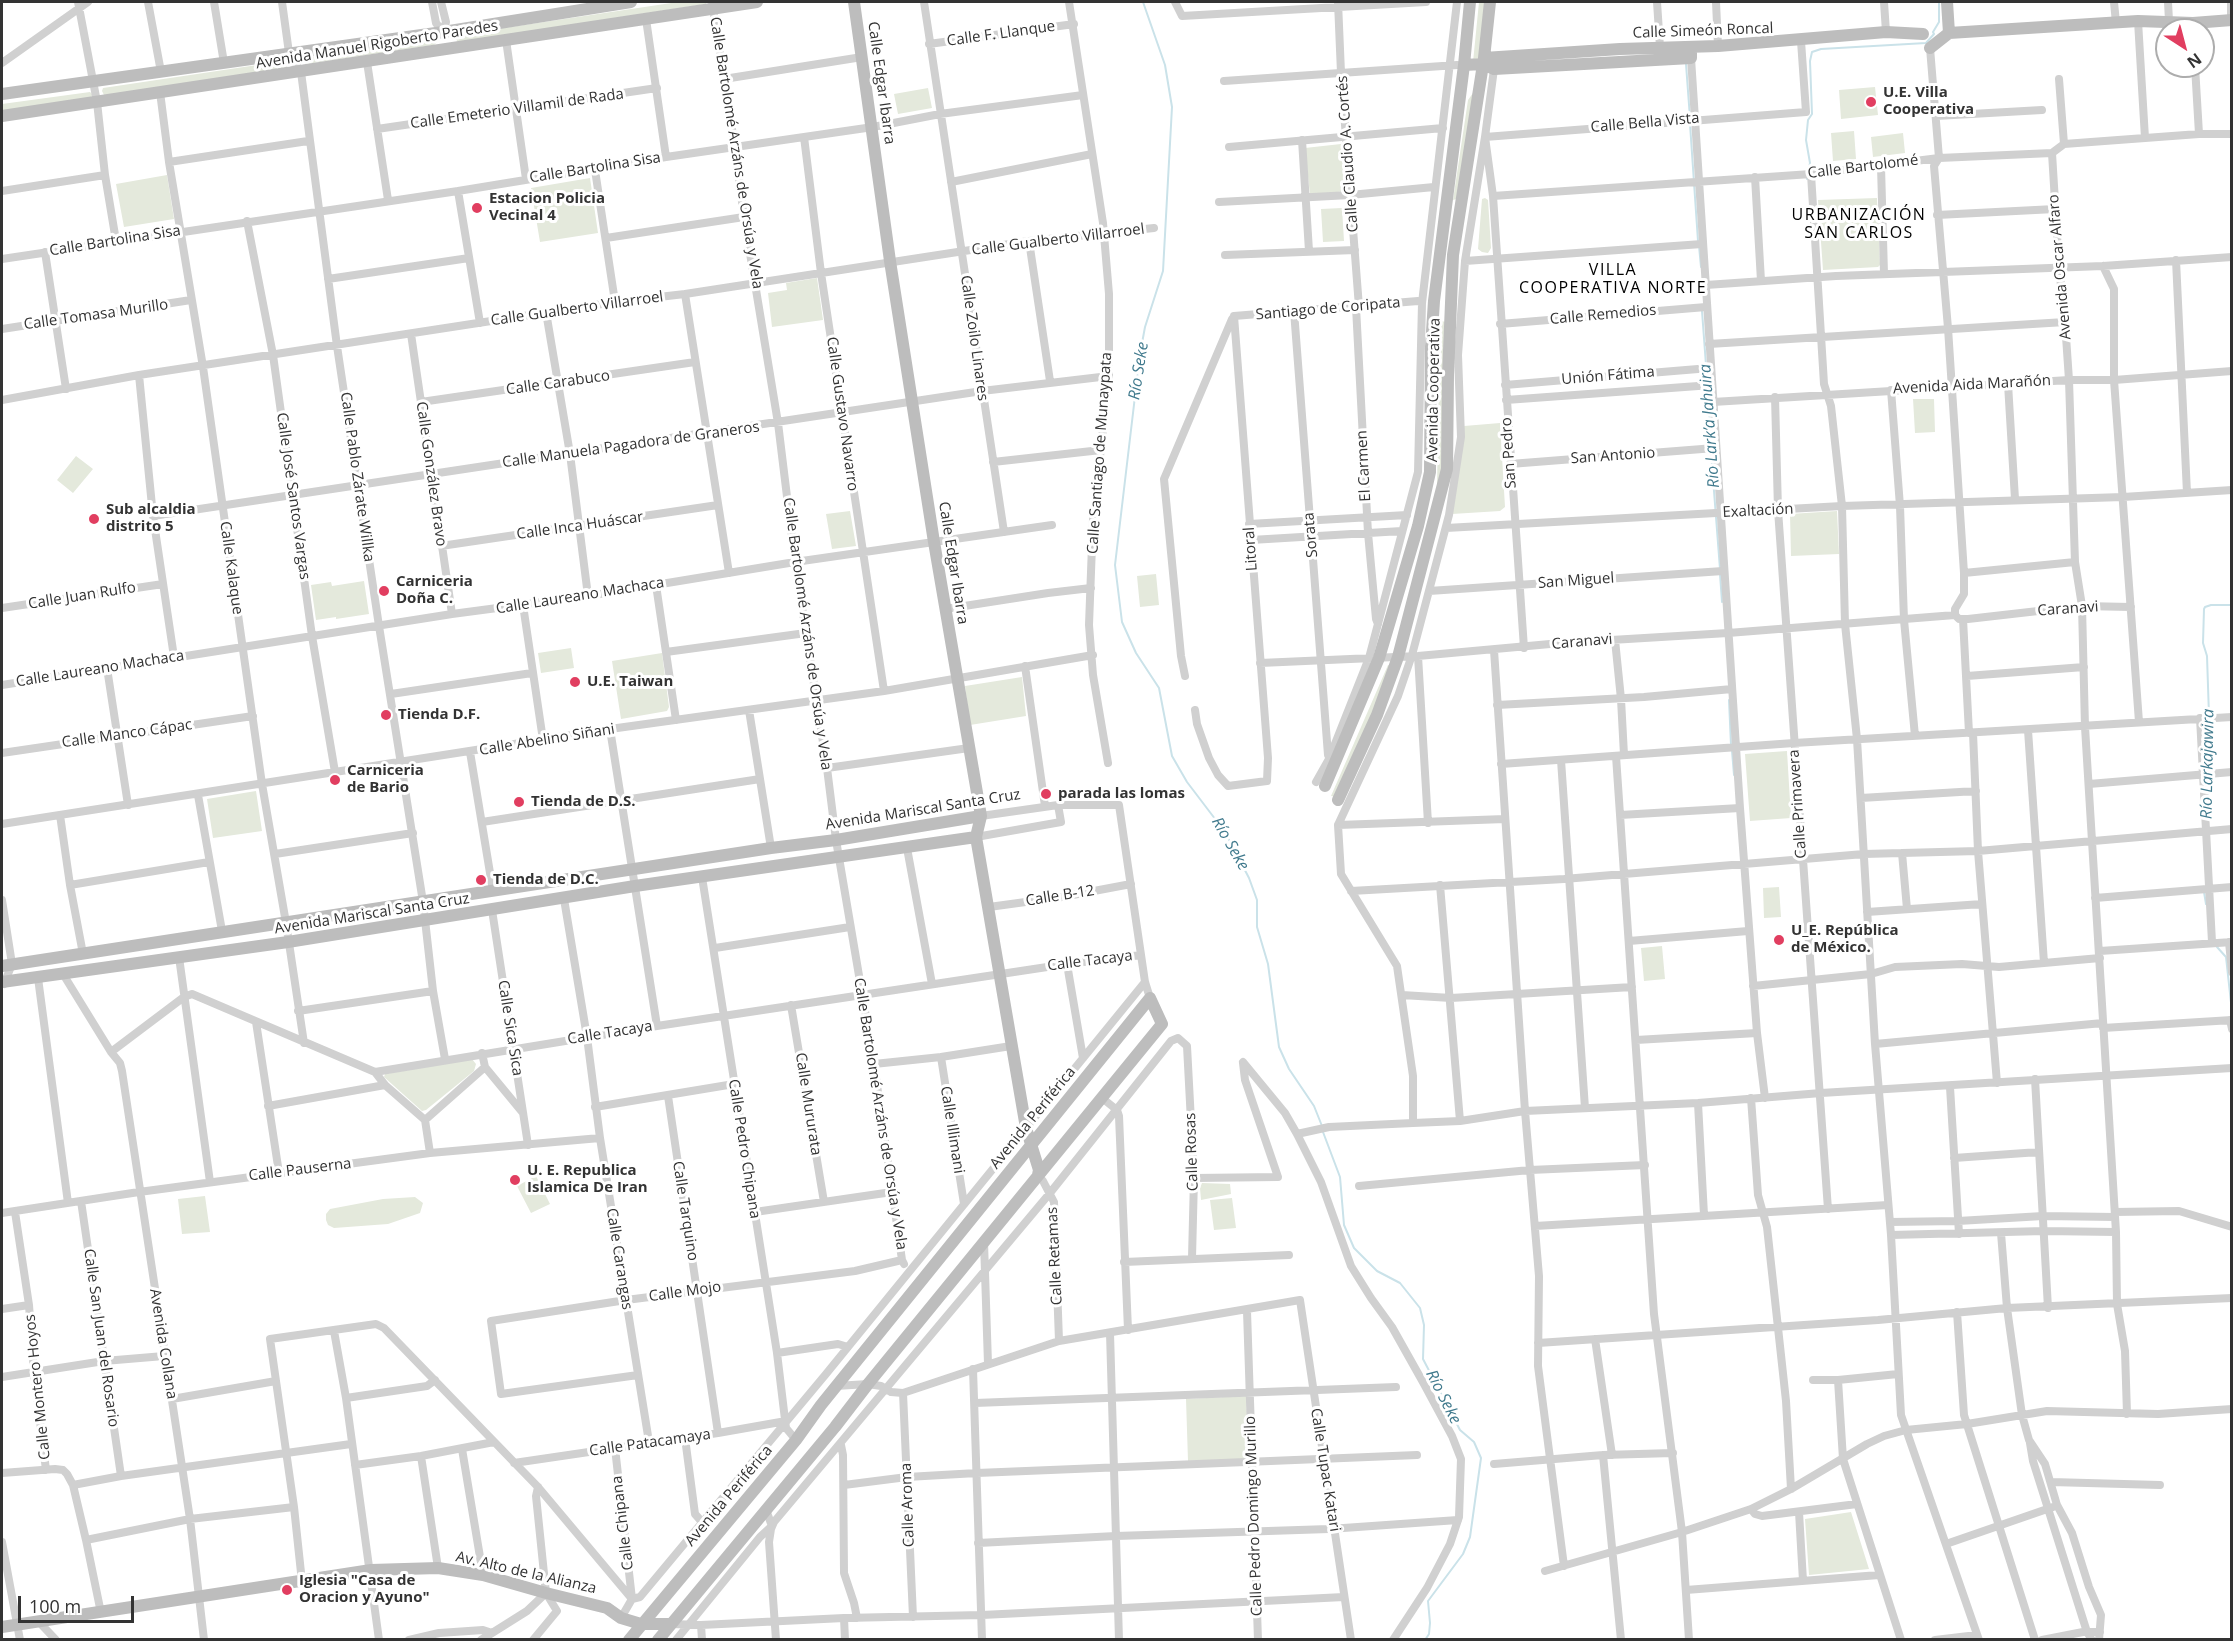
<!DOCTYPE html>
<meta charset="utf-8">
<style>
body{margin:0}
#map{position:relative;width:2233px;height:1641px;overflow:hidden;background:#fff;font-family:"Open Sans",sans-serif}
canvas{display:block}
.frame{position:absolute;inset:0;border:3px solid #333;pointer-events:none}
.north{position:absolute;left:2155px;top:18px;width:60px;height:60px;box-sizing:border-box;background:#fff;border:2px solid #adadad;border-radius:50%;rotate:144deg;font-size:16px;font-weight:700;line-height:24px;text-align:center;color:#333}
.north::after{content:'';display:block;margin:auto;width:21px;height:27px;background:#e13e60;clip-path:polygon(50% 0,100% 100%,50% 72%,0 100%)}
.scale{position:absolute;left:18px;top:1596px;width:116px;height:27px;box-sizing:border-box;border:3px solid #333;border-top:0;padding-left:8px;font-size:18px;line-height:21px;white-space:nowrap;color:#333;-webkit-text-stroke:4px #fff;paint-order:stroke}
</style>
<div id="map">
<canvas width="2233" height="1641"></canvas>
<div class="frame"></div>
<div class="north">N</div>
<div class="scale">100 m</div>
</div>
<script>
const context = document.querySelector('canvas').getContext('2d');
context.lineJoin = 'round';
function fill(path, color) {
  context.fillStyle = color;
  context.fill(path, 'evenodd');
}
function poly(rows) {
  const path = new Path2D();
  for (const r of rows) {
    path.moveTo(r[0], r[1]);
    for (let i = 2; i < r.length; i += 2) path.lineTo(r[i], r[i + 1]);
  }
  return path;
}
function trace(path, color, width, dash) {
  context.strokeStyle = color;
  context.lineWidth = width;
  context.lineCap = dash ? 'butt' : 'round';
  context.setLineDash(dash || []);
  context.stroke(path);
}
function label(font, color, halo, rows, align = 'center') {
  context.font = font + ' "Open Sans",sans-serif';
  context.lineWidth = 6;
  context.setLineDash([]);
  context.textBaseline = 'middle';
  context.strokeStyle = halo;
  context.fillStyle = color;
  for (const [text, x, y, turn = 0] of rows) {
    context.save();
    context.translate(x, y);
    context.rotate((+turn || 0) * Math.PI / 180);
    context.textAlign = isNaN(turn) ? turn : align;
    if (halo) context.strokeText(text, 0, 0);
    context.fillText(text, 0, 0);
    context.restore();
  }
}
fill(poly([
 [678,2,706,2,706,4,458,42,455,38,457,35],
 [1479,2,1485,2,1480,59,1473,62],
 [434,38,437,42,434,45,306,64,300,59],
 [284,61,288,65,285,69,104,95,102,91,103,88],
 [1478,86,1460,198,1453,200,1468,100],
 [1875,87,1878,115,1841,119,1839,90],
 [928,88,932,108,898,114,894,94],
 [90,92,93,95,90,98,2,111,2,104],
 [1854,131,1856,159,1833,161,1831,133],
 [1903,133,1905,153,1873,157,1871,137],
 [1341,144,1346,191,1310,195,1305,148],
 [167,175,174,219,124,227,116,184],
 [590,178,598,233,540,242,531,188],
 [1485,198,1488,200,1491,248,1488,253,1482,252,1478,249,1482,199],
 [1877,198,1880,265,1878,267,1823,270,1818,200],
 [1342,208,1344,241,1323,242,1321,209],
 [817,278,823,320,772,327,768,293,787,290,786,283],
 [1440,321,1447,322,1447,470,1437,486],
 [1913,399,1934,399,1935,432,1915,433],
 [1500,423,1505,507,1500,511,1452,514,1464,426],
 [76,456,93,469,73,493,57,480],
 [850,511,856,546,832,549,826,514],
 [1837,511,1839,554,1791,556,1790,514],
 [1156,574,1159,605,1140,607,1137,576],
 [364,581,369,614,336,619,336,617,316,620,311,585,331,582,332,586],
 [571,648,574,668,541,673,538,653],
 [662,653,669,707,667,711,621,719,612,661],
 [1388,665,1395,667,1337,797,1331,796],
 [1022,677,1026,716,970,725,965,686],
 [1787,751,1791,818,1750,821,1745,754],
 [256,791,262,831,213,838,207,799],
 [1779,887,1781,917,1764,918,1763,888],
 [1662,946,1665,979,1644,981,1641,948],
 [472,1059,476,1064,474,1071,426,1110,422,1111,384,1077,385,1074],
 [536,1176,550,1204,531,1213,517,1186],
 [1202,1183,1230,1184,1231,1194,1201,1200,1200,1188],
 [205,1196,210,1232,182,1234,178,1199],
 [415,1197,423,1203,420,1213,388,1224,334,1228,328,1225,326,1220,326,1214,330,1209,383,1199],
 [1232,1198,1236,1228,1214,1230,1210,1200],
 [1246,1396,1249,1459,1188,1461,1186,1399],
 [1851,1512,1869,1569,1809,1575,1805,1519]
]), '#e4e9dc');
trace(poly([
 [1143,2,1165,65,1172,107,1163,271,1145,327,1140,354,1115,565,1122,622,1136,653,1159,688,1172,756,1187,782,1225,832,1249,878,1257,900,1257,927,1268,964,1279,1047,1289,1069,1314,1106,1322,1126],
 [1686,64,1690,118],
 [1690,124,1698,241],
 [1807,179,1810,163,1806,140,1808,120,1812,114,1810,61,1812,52,1821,49,1926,43,1934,34,1933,32,1939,22,1939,2],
 [1699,246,1701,267],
 [1702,311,1706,365],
 [1707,371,1707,383],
 [1708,389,1711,446],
 [1711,452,1720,569],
 [1720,574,1722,602],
 [1729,700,1731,745],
 [2209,716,2207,656,2203,643,2204,609,2205,607,2211,605,2232,605],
 [1732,751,1734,775],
 [2207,769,2206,726,2208,721],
 [2207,778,2209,820],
 [2204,892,2206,904],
 [2217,947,2226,957,2232,1012],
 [1323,1132,1340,1177,1344,1225,1354,1248,1377,1271,1400,1283,1420,1308,1424,1325,1423,1359,1460,1430,1474,1442,1481,1458,1470,1537,1463,1554,1428,1601,1430,1623,1429,1634,1425,1640]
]), '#cae2e9', 2);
trace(poly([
 [78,2,97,102,105,175,116,241],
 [148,2,161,72],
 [214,2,224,63],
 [282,2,289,53,301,72,337,346,379,626,423,902,433,991,445,1059],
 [432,2,436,23,443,32,446,22,441,2],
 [712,2,735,148,744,217,778,423,795,562,827,768,836,840,874,1064,902,1260],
 [924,2,1004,532],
 [1069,2,1103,223,1109,294,1109,376,1093,519,1089,625,1093,675,1108,763],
 [1175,2,1182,16,1426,2],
 [1338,2,1341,73,1359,307],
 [1657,2,1660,47],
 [1716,2,1718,46],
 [1884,2,1886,32],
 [2114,2,2116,23],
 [2168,2,2169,21],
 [2231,2,2231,20],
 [646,19,666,157],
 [2138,21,2145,138],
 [506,40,526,179],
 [929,44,1074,24],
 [1930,48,1939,158,1934,166,1948,328,1964,573,1964,594,1955,609,1955,615,1959,619,1968,619,2082,606,2131,607],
 [1691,58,1740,808,1757,1033,1765,1098],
 [367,62,388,200],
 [2,63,88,2],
 [2195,66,2199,134],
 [1494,69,1485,137,1493,196,1524,648],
 [724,79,862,57],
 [2059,79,2064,144],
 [1224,81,1457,65],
 [160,92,169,162,203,367,262,784,286,923,304,1043],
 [1936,116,2042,110],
 [377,129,657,88],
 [804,137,821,273,884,691],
 [1302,140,1309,251],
 [1229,147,1443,128],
 [2052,153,2059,267,2065,322,2069,380,2075,562,2082,606,2085,727,2116,1232,2117,1304,2125,1351,2127,1414],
 [169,162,308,141],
 [1881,166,1884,274],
 [595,170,615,302],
 [1811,174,1824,384,1831,406,1842,506,1845,624,1857,739,1875,1044,1891,1235,1901,1415,1979,1640],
 [1755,177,1761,281],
 [951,182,1092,154],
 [2,191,105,175],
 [458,191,480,323],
 [1493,196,1811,174,1939,158,2052,153,2064,144,2199,134,2232,134],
 [1219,202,1350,195,1434,187],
 [1937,215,2055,209],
 [247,221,273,355,312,636,335,772],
 [606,238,744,217],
 [1029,241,1050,381],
 [45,252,66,389],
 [1225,255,1355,250],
 [2,259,458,191,666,157,873,127,940,114,1083,95],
 [2176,260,2187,493],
 [1465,261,1702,244],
 [2103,266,2114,289,2114,380,2139,722],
 [328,279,469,258],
 [1706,285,1836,276,2103,266,2232,257],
 [685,294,729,573],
 [1356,307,1368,533,1376,619,1378,624],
 [1294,311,1328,755],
 [546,312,570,454,588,596],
 [1234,316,1418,301,1422,303],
 [1500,324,1706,307],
 [2,329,191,300],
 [411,334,452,614],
 [1709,344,2065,322],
 [139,375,153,516,174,657],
 [2008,384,2015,499],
 [1505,385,1710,368],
 [1891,390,1900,506,1904,620,1915,736],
 [1775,397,1778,510,1828,1209],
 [2,400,139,375,615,302,685,294,1029,241,1154,228],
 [1506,400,1712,385],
 [421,402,695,362],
 [1713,402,2069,380,2114,380,2232,371],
 [993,462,1101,450],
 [1510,464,1715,448],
 [153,516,982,391,1109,376],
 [1249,524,1407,515],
 [1446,528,1842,506,2123,497,2232,490],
 [1251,540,1402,531],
 [441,546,718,505],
 [1964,573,2075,562],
 [656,585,676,720],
 [1429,591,1723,571],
 [523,605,543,740],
 [2,608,163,584],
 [945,609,1048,593,1091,588],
 [1963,619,1969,733],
 [1615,640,1621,699,1624,755],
 [1494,650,1525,1111,1539,1276,1538,1366,1564,1566],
 [666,652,806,633],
 [1418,656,1428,823],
 [1260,663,1418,656,1561,643,1728,633,1955,615],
 [1025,666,1045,806],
 [107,668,128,805],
 [1185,676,1181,656,1164,479,1232,319],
 [1967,676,2084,667],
 [2,685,452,614,588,596,795,562,1052,525],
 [391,694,532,673],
 [1497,705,1644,697,1732,689],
 [749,710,771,848],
 [1195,710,1197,724,1209,758,1218,775,1228,786,1267,781,1268,758,1234,316],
 [2200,718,2212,942],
 [610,729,657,1026],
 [2028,730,2044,963],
 [1973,733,1978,851,1997,1083],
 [470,752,493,891],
 [2,753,253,716],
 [1616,756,1654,1314,1682,1532,1689,1640],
 [1561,760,1585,1108],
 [1501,764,1794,743,2232,717],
 [827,768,969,748],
 [1316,782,1329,759,1369,658,1418,472,1422,303,1457,2],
 [2089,784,2232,772],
 [198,795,222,931],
 [1861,798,1976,791],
 [60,815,70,885,83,954],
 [1620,815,1740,808],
 [981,816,1058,805,1119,805,1145,982,1150,998],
 [482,822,760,779],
 [2,824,610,729,884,691,1093,655],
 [1338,825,1505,819],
 [976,837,1061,822,1058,805],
 [907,848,932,984],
 [1902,853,1907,909],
 [275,854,413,833],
 [702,877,777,1353,786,1428,796,1440],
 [70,885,209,862],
 [1440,885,1460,1121],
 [1351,891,1564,879,1864,854,1978,851,2232,829],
 [2095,898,2232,887],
 [564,899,587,1037,600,1138,649,1442],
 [2,900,12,964,4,984],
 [989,907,1062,897,1131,884],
 [492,910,528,1145],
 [1867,912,1982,904],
 [1629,941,1748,931],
 [2229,942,2232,972],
 [715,948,850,927],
 [2100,951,2232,942],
 [179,957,210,1182],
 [1067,964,1083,1058],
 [63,974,111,1052,120,1063,122,1071,190,1519,204,1640],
 [38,978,68,1203],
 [1753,986,1871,974,1895,967,1962,964,1999,967,2100,958],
 [1402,995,1451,998,1632,987],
 [791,1005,824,1202],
 [298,1011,433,991],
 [2230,1020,2232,1029],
 [256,1022,279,1173],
 [2103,1028,2232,1020],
 [1636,1040,1757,1033],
 [1875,1044,2103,1023],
 [111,1052,184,997,192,994,375,1072,657,1026,1067,964,1141,955],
 [941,1057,964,1204],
 [1243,1062,1285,1113,1297,1134,1321,1182,1351,1266,1371,1298,1392,1327,1424,1384,1452,1436,1461,1459,1459,1517,1450,1544,1427,1588,1393,1640],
 [874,1064,941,1057,1011,1046],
 [485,1067,523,1113],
 [375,1072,385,1085,425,1120],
 [2035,1079,2048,1308],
 [1950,1087,1959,1234],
 [668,1096,718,1433],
 [1102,1098,1117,1110,1119,1116,1128,1330],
 [1751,1098,1758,1195,1767,1227,1786,1401,1791,1489],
 [1698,1103,1704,1215],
 [268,1106,385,1085],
 [595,1107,734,1084],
 [1413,1123,1460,1121,1525,1111,1698,1103,1821,1093,2232,1068],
 [1297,1134,1329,1127,1413,1123,1413,1076,1397,966,1341,874,1338,825,1398,696,1412,655,1449,515,1461,437,1458,355,1465,261,1485,137,1806,112,1801,41],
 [430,1153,425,1120,485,1067,482,1053],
 [1954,1158,2039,1152],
 [1038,1175,1043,1181,1054,1202,1059,1341],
 [1194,1178,1278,1177,1245,1080,1243,1063],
 [1359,1186,1530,1170,1645,1165],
 [81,1201,121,1476],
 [15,1212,29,1305,34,1373,46,1470],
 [755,1212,892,1192],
 [2115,1212,2179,1211,2232,1227],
 [2,1213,139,1192,430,1153,600,1138],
 [1890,1222,1958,1221,2043,1216,2115,1217],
 [1535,1226,1888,1205],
 [2001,1233,2007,1308,2022,1415,2029,1440,2045,1464,2057,1505,2072,1533,2089,1587,2101,1615,2099,1640],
 [1891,1235,2044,1231,2116,1232],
 [984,1242,988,1364],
 [1124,1262,1289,1255],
 [2,1309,29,1305],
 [1247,1311,1258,1640],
 [1957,1312,1964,1415,2035,1640],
 [334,1331,346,1398,379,1640],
 [1110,1333,1119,1640],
 [1595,1339,1612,1455],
 [1538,1343,1878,1320,2007,1308,2232,1298],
 [777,1353,838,1344,848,1347],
 [973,1369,982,1640],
 [1898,1374,1838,1380,1843,1459,1901,1640],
 [638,1375,501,1394,491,1321,626,1300,855,1271,902,1260,904,1264],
 [2,1377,104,1361,164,1356],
 [1813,1380,1838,1380],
 [836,1386,868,1384,881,1386,891,1392,903,1393,1059,1341,1300,1300,1351,1640],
 [903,1393,913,1617],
 [346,1398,427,1386,435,1380],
 [172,1399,276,1381],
 [975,1403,1396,1387],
 [685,1438,695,1514,702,1522],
 [2030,1443,2033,1461,2087,1632,2092,1640],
 [841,1445,843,1455,844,1573,854,1603,857,1618],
 [615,1448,632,1599,640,1597,826,1374,1145,982],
 [462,1449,483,1575],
 [1603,1455,1621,1640],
 [421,1456,438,1568],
 [514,1463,718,1433,786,1421],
 [1494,1464,1603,1455,1673,1453],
 [355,1465,421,1456,494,1442],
 [2,1473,55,1469,63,1470,67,1474,73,1485,86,1540,101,1613],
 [2051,1482,2160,1485],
 [73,1485,121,1476,351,1444],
 [844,1485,907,1477,977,1473,1417,1455],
 [1751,1509,1755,1514,1762,1516,1857,1504],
 [1799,1512,1803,1581],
 [86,1540,190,1519,294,1507],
 [2,1542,20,1640],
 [978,1543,1116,1536,1329,1529,1458,1520],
 [1946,1544,2053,1507],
 [1545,1571,1682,1532,1751,1509,1791,1489,1867,1444,1884,1436,1906,1430,1967,1424,2047,1411,2158,1414,2232,1409],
 [302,1582,294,1507,270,1339,376,1324,384,1328,538,1487,632,1599,621,1618],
 [1686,1590,1879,1575],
 [844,1618,845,1640],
 [39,1622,56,1640],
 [671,1624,701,1625,844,1618,982,1615,1344,1597],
 [701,1625,702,1640],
 [409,1640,439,1633,483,1630,492,1633],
 [481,1640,527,1611,546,1593],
 [533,1640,557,1611,546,1593,536,1496,538,1487],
 [676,1640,760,1537,772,1526,766,1510],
 [776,1640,769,1542,771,1529,774,1522,1050,1193,1171,1041,1178,1038,1187,1046,1194,1178,1192,1258],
 [1935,1640,1977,1635],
 [2042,1640,2083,1632,2100,1632]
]), '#d0d0d0', 8);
trace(poly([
 [854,2,890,261,934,542,981,816,976,837,1026,1128,1039,1170,1038,1175],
 [1947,2,1949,33],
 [1930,48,1949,33,2138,21,2193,23,2232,20],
 [1484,58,1620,49,1718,46,1886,32,1923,34],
 [1464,65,1483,64,1494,69,1691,58,1691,47],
 [2,94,443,32,631,2],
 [2,116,757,2],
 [1325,786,1379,658,1418,526,1430,472,1431,347,1434,301,1464,65,1470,2],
 [1338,800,1377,715,1398,657,1447,469,1448,375,1453,255,1484,58,1490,2],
 [2,966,771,848,836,840,981,816],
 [2,982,288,942,635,886,976,837],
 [2,1627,371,1570,438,1568,483,1575,546,1593,607,1608,621,1618,641,1624,671,1624],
 [629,1640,796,1440,821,1405,1150,998,1162,1024,868,1384,835,1427,658,1640]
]), '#bdbdbd', 12);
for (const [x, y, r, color] of [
 [1871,102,6,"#e13e60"],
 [477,208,6,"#e13e60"],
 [94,519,6,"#e13e60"],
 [384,591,6,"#e13e60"],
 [575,682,6,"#e13e60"],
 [386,715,6,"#e13e60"],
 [335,780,6,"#e13e60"],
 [1046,794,6,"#e13e60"],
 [519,802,6,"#e13e60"],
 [481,880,6,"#e13e60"],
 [1779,940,6,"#e13e60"],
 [515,1180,6,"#e13e60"],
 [287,1590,6,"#e13e60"]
]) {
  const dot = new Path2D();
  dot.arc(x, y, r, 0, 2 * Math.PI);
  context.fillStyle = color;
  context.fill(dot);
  trace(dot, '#fff', 2);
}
label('15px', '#333', '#fff', [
 ["Calle Simeón Roncal",1703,31,-2],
 ["Calle F. Llanque",1001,34,-8],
 ["Avenida Manuel Rigoberto Paredes",377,45,-9],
 ["Calle Edgar Ibarra",881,83,82],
 ["Calle Emeterio Villamil de Rada",517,109,-8],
 ["Calle Bella Vista",1645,123,-5],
 ["Calle Bartolomé Arzáns de Orsúa y Vela",736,153,81],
 ["Calle Claudio A. Cortés",1348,154,-94],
 ["Calle Bartolomé",1863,167,-7],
 ["Calle Bartolina Sisa",595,168,-9],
 ["Calle Gualberto Villarroel",1058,240,-7],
 ["Calle Bartolina Sisa",115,241,-9],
 ["Avenida Oscar Alfaro",2060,267,-95],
 ["Calle Gualberto Villarroel",577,309,-8],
 ["Santiago de Coripata",1328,309,-5],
 ["Calle Tomasa Murillo",96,315,-8],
 ["Calle Remedios",1603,315,-5],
 ["Calle Zoilo Linares",974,338,82],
 ["Unión Fátima",1608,376,-5],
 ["Calle Carabuco",558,383,-8],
 ["Avenida Aida Marañón",1972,385,-3],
 ["Avenida Cooperativa",1434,390,-89],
 ["Calle Gustavo Navarro",842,414,82],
 ["Calle Manuela Pagadora de Graneros",631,445,-8],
 ["Calle Santiago de Munaypata",1100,453,-86],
 ["San Pedro",1509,453,-94],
 ["San Antonio",1613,456,-4],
 ["El Carmen",1364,466,-93],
 ["Calle González Bravo",431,474,82],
 ["Calle Pablo Zárate Willka",357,477,82],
 ["Calle José Santos Vargas",293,496,82],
 ["Exaltación",1758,511,-3],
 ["Calle Inca Huáscar",580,526,-8],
 ["Sorata",1311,535,-95],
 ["Litoral",1251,549,-94],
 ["Calle Edgar Ibarra",953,563,81],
 ["Calle Kalaque",231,568,82],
 ["San Miguel",1576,581,-4],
 ["Calle Juan Rulfo",82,596,-9],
 ["Calle Laureano Machaca",580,596,-9],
 ["Caranavi",2068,609,-4],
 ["Calle Bartolomé Arzáns de Orsúa y Vela",807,634,82],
 ["Caranavi",1582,642,-5],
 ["Calle Laureano Machaca",100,669,-9],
 ["Calle Manco Cápac",127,734,-8],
 ["Calle Abelino Siñani",547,740,-9],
 ["Calle Primavera",1798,804,-94],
 ["Avenida Mariscal Santa Cruz",923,810,-9],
 ["Calle B-12",1060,896,-9],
 ["Avenida Mariscal Santa Cruz",372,914,-9],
 ["Calle Tacaya",1090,961,-7],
 ["Calle Sica Sica",510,1028,81],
 ["Calle Tacaya",610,1033,-9],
 ["Calle Mururata",808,1104,81],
 ["Calle Bartolomé Arzáns de Orsúa y Vela",880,1114,81],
 ["Avenida Periférica",1033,1118,-51],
 ["Calle Illimani",952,1130,81],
 ["Calle Pedro Chipana",744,1149,81],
 ["Calle Rosas",1192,1152,-92],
 ["Calle Pauserna",300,1170,-7],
 ["Calle Tarquino",685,1211,81],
 ["Calle Retamas",1055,1256,-93],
 ["Calle Carangas",619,1259,81],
 ["Calle Mojo",685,1292,-8],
 ["Calle San Juan del Rosario",101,1338,82],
 ["Avenida Collana",163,1344,81],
 ["Calle Montero Hoyos",38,1387,-96],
 ["Calle Patacamaya",650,1443,-8],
 ["Calle Tupac Katari",1325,1470,81],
 ["Avenida Periférica",729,1496,-50],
 ["Calle Aroma",908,1505,-92],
 ["Calle Pedro Domingo Murillo",1254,1516,-92],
 ["Calle Chipana",623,1523,-97],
 ["Av. Alto de la Alianza",526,1573,13]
]);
label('bold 15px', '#333', '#fff', [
 ["U.E. Villa",1883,93],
 ["Cooperativa",1883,110],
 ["Estacion Policia",489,199],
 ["Vecinal 4",489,216],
 ["Sub alcaldia",106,510],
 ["distrito 5",106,527],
 ["Carniceria",396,582],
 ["Doña C.",396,599],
 ["U.E. Taiwan",587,682],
 ["Tienda D.F.",398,715],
 ["Carniceria",347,771],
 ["de Bario",347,788],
 ["parada las lomas",1058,794],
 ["Tienda de D.S.",531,802],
 ["Tienda de D.C.",493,880],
 ["U_E. República",1791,931],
 ["de México.",1791,948],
 ["U. E. Republica",527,1171],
 ["Islamica De Iran",527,1188],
 ["Iglesia \"Casa de",299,1581],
 ["Oracion y Ayuno\"",299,1598]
], 'left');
context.letterSpacing = '1.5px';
label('16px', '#000', '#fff', [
 ["URBANIZACIÓN",1859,215],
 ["SAN CARLOS",1859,233],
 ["VILLA",1613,270],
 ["COOPERATIVA NORTE",1613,288]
]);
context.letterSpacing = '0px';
label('italic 16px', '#407a8d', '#fff', [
 ["Río Seke",1139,371,-81],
 ["Río Lark’a Jahuira",1710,426,-94],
 ["Río Larkajawira",2208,764,-89],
 ["Río Seke",1230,844,60],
 ["Río Seke",1443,1397,63]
]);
</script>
